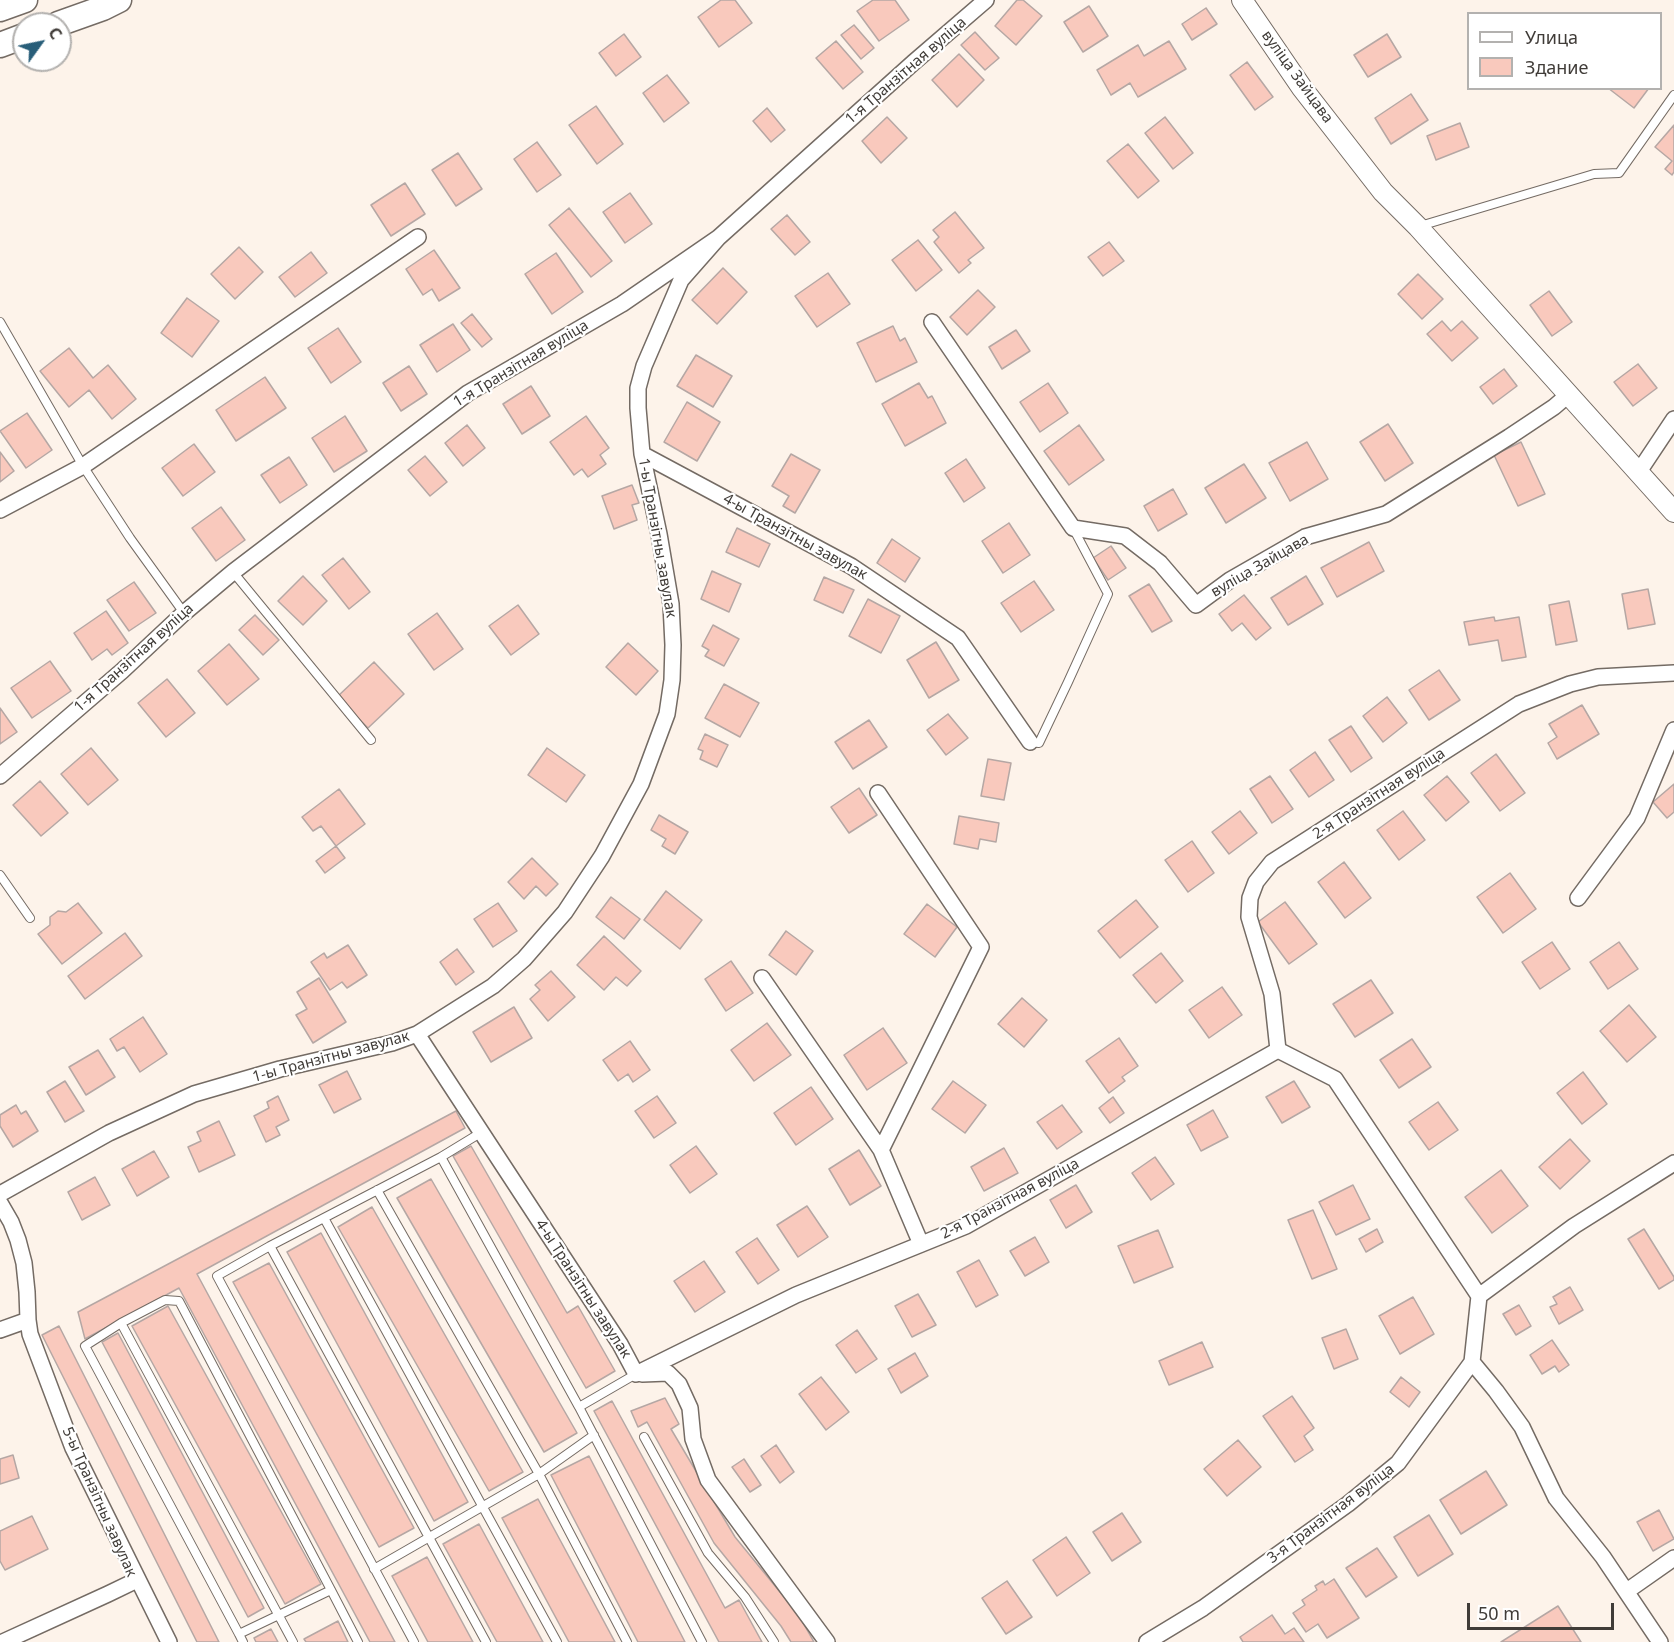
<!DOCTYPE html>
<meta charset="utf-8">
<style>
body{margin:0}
#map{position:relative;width:1674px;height:1642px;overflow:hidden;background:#fdf3ea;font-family:"Noto Sans",sans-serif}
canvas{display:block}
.legend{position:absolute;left:1467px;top:12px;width:195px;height:78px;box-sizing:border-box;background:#fff;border:2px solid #b3b1af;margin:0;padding:8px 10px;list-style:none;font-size:18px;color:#403c38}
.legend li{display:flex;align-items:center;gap:12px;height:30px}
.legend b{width:30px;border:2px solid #b3b1af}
.north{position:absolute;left:12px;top:12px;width:60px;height:60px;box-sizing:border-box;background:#fff;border:2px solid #b3b1af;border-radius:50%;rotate:57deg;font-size:16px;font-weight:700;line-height:24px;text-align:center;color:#403c38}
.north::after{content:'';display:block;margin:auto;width:21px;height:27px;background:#285e79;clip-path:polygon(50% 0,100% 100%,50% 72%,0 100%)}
.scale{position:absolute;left:1467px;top:1603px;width:147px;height:27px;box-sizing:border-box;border:3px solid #403c38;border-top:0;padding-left:8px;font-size:18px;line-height:21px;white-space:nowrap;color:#403c38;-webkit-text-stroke:4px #fff;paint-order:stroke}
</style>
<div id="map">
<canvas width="1674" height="1642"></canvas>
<ul class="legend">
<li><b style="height:8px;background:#fff"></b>Улица</li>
<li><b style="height:16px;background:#f9c9bd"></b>Здание</li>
</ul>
<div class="north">С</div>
<div class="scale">50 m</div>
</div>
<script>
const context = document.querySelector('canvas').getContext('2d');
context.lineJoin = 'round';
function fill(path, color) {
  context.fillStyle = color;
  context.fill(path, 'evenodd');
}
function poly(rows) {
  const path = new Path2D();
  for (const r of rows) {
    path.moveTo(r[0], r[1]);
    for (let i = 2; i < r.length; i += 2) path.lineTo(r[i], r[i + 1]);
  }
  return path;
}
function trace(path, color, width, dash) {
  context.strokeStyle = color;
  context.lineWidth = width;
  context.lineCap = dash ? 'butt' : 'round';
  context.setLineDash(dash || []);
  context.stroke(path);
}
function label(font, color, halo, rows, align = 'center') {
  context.font = font + ' "Noto Sans",sans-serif';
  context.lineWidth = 4.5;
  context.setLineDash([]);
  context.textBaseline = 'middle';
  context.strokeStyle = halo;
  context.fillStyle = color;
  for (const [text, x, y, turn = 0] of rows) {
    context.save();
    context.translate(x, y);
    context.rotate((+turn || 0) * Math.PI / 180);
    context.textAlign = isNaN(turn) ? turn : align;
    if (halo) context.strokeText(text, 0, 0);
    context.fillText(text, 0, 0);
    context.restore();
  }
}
const building = poly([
 [721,0,735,0,752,23,719,47,698,17,721,0],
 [873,0,895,0,909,20,879,41,857,11,873,0],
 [1017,0,1023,0,1042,16,1016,45,995,26,1017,0],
 [1089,6,1108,36,1083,52,1064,22,1089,6],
 [1206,8,1217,24,1192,40,1182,24,1206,8],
 [854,25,874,48,861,59,841,35,854,25],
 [975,32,999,58,985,70,961,45,975,32],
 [624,34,641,57,616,76,599,53,624,34],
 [1387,34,1401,57,1368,77,1354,55,1387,34],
 [836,41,863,72,843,89,816,58,836,41],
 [1169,41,1186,69,1138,97,1130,83,1111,95,1097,70,1138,45,1144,56,1169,41],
 [959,54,984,80,957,107,932,80,959,54],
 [1247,62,1273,97,1255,110,1230,75,1247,62],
 [667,75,689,103,664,122,643,93,667,75],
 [1608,88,1649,88,1634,108,1608,88],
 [1411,94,1428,120,1391,144,1375,118,1411,94],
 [596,106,623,144,597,164,569,125,596,106],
 [767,108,785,130,771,142,753,121,767,108],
 [887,117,907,138,881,163,862,141,887,117],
 [1165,117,1193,153,1173,169,1145,133,1165,117],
 [1460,123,1469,147,1436,160,1427,136,1460,123],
 [1674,125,1674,172,1672,175,1665,169,1672,161,1655,147,1674,125],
 [537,142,561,175,537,192,514,159,537,142],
 [1128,144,1159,181,1138,198,1107,161,1128,144],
 [458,153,482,189,456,206,432,170,458,153],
 [405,183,425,214,391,236,371,205,405,183],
 [630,193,652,224,625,243,603,212,630,193],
 [569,208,612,261,591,277,549,225,569,208],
 [955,212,984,248,968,260,971,263,959,273,934,242,939,237,933,230,955,212],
 [787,215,810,242,795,255,771,229,787,215],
 [918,240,942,270,916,291,892,260,918,240],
 [1109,242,1124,261,1103,276,1088,257,1109,242],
 [239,247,263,272,235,299,211,274,239,247],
 [434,250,460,288,439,301,432,289,423,295,406,269,434,250],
 [311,252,327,273,295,297,279,277,311,252],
 [556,253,583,292,552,314,525,274,556,253],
 [723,268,747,292,717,324,692,300,723,268],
 [828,273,850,304,817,327,795,296,828,273],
 [1418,274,1443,299,1422,319,1398,294,1418,274],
 [978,290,995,307,967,335,950,317,978,290],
 [1549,291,1572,322,1552,336,1530,305,1549,291],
 [187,298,219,321,192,357,161,333,187,298],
 [472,314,492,339,482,347,461,323,472,314],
 [1442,321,1451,331,1462,321,1478,338,1452,361,1427,334,1442,321],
 [453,324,470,350,437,372,420,345,453,324],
 [893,326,900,341,905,338,917,362,876,382,857,343,893,326],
 [338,328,361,362,331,383,308,348,338,328],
 [1016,330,1030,351,1002,369,989,347,1016,330],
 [69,348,93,378,108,365,136,399,112,419,89,390,69,407,40,371,69,348],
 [696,355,732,376,713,407,677,386,696,355],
 [1638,364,1657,388,1633,406,1614,382,1638,364],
 [409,366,427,394,401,411,383,383,409,366],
 [1504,369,1517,386,1493,404,1480,387,1504,369],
 [265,377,286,408,236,441,216,410,265,377],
 [919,383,928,398,932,396,946,423,905,446,882,404,919,383],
 [1048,383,1068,413,1040,432,1020,402,1048,383],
 [531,386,550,416,522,434,503,404,531,386],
 [687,402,720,422,697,461,664,442,687,402],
 [27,413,52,450,26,468,0,431,27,413],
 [345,416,367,451,334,472,312,438,345,416],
 [586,416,609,448,600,455,606,464,588,477,582,469,574,475,550,442,586,416],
 [1388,424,1413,463,1385,481,1360,442,1388,424],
 [467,425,485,448,463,466,445,443,467,425],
 [1079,425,1104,460,1069,485,1044,451,1079,425],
 [1307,442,1328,479,1290,501,1269,463,1307,442],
 [1521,442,1545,494,1518,506,1494,455,1521,442],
 [194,444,215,472,183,496,162,468,194,444],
 [0,452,14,471,0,482,0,452],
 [791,454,820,470,795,513,783,506,789,496,772,486,791,454],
 [425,456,447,482,430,496,408,470,425,456],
 [289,457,307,485,280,503,261,475,289,457],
 [966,459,985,488,964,502,945,473,966,459],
 [1244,464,1266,498,1226,523,1205,488,1244,464],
 [632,485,639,503,632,505,637,520,614,529,602,496,632,485],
 [1173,489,1187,514,1158,531,1144,506,1173,489],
 [221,507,245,540,216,561,192,528,221,507],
 [1009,523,1030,555,1003,573,982,541,1009,523],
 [737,528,770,544,759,567,726,552,737,528],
 [892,539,920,558,905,582,877,563,892,539],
 [1369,542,1384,571,1337,597,1321,568,1369,542],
 [1111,546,1126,568,1108,580,1093,558,1111,546],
 [343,558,370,592,349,609,322,575,343,558],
 [712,571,741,584,729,612,701,599,712,571],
 [303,576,327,601,303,625,278,601,303,576],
 [1306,576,1323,604,1288,625,1271,598,1306,576],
 [824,577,854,590,843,613,814,600,824,577],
 [1034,581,1054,610,1021,632,1001,603,1034,581],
 [134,582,156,613,129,631,107,600,134,582],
 [1149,584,1172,621,1152,632,1129,596,1149,584],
 [1648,589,1655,624,1628,629,1622,594,1648,589],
 [1244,595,1271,628,1256,640,1242,623,1232,631,1219,614,1244,595],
 [868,599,900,616,881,653,849,636,868,599],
 [1569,601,1577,641,1556,645,1549,605,1569,601],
 [518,605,539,634,511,655,489,626,518,605],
 [106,611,128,643,112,655,107,649,92,660,74,633,106,611],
 [437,613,463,649,434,670,408,634,437,613],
 [255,615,279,640,263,655,239,630,255,615],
 [1494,617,1495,621,1519,617,1526,657,1502,661,1498,640,1469,645,1464,622,1494,617],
 [713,625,739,639,724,666,705,656,709,650,702,646,713,625],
 [936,642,959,680,929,698,907,660,936,642],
 [628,643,658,671,636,695,606,667,628,643],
 [229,644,259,679,227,705,198,671,229,644],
 [50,661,71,691,32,718,11,688,50,661],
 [374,662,404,694,368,728,337,697,374,662],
 [1439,670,1460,700,1429,720,1409,690,1439,670],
 [167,679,195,713,166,737,138,703,167,679],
 [724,684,759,703,740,737,705,718,724,684],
 [1387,697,1407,723,1383,742,1363,716,1387,697],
 [1582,705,1599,734,1557,759,1548,743,1557,737,1549,724,1582,705],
 [0,708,17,732,0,744,0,708],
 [948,714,968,738,946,755,927,730,948,714],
 [869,720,887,747,853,769,835,742,869,720],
 [1351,726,1372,758,1351,772,1329,740,1351,726],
 [705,734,728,745,717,767,700,759,703,751,698,749,705,734],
 [91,748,118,780,88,805,61,774,91,748],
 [547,748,585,775,566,802,528,775,547,748],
 [1315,752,1334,780,1309,797,1290,770,1315,752],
 [1496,754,1525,793,1500,811,1471,773,1496,754],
 [988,759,1011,763,1004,800,981,796,988,759],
 [1270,776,1293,809,1272,823,1250,789,1270,776],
 [1447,776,1469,802,1446,821,1424,795,1447,776],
 [40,781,68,813,41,836,13,805,40,781],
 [1674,784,1674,812,1667,818,1653,802,1674,784],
 [859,788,877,815,849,833,831,807,859,788],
 [339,789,365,824,336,846,321,826,313,831,302,817,339,789],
 [1240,811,1257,833,1229,854,1212,832,1240,811],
 [1403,811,1425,840,1399,860,1377,830,1403,811],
 [659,815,688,832,675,854,662,846,666,839,651,830,659,815],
 [959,816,999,823,996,842,980,839,978,849,954,844,959,816],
 [1192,841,1214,873,1188,892,1165,860,1192,841],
 [336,846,345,858,325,873,316,861,336,846],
 [532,858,558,884,546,896,536,886,524,899,508,882,532,858],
 [1344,862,1371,898,1345,918,1318,882,1344,862],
 [1510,873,1536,909,1503,933,1477,897,1510,873],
 [666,891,702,920,680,949,644,920,666,891],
 [611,897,640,919,624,939,596,917,611,897],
 [1136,900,1158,927,1120,958,1098,931,1136,900],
 [1285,902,1317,944,1289,964,1258,922,1285,902],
 [78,903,102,933,62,964,38,934,50,925,50,917,58,911,66,912,78,903],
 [498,903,517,931,493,947,474,919,498,903],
 [927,904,957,927,935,957,904,934,927,904],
 [786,931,813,951,796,975,769,955,786,931],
 [125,933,142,956,85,999,68,976,125,933],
 [604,936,641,971,627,986,616,977,604,990,577,965,604,936],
 [1552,942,1570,969,1540,989,1522,962,1552,942],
 [1619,942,1638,969,1608,989,1590,962,1619,942],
 [348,945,367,975,347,988,342,982,330,990,311,962,324,953,327,958,348,945],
 [457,949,474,972,456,985,440,962,457,949],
 [1161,953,1183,981,1156,1003,1133,975,1161,953],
 [731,961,753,993,726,1011,705,979,731,961],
 [551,971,575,997,548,1021,530,999,540,990,535,985,551,971],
 [319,978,346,1022,313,1043,296,1015,307,1009,297,992,319,978],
 [1371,980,1393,1013,1355,1037,1333,1004,1371,980],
 [1222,987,1242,1015,1209,1038,1189,1010,1222,987],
 [1022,998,1047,1020,1024,1047,998,1024,1022,998],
 [1629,1005,1656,1037,1627,1062,1600,1031,1629,1005],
 [514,1007,532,1038,491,1062,473,1032,514,1007],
 [143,1017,167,1054,140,1072,124,1047,117,1051,110,1039,143,1017],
 [767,1023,791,1055,754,1081,731,1050,767,1023],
 [883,1028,907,1063,867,1090,844,1055,883,1028],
 [1119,1038,1138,1066,1122,1077,1125,1081,1109,1093,1086,1061,1119,1038],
 [1412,1039,1431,1067,1399,1088,1380,1060,1412,1039],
 [630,1041,650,1070,633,1082,628,1074,618,1081,603,1060,630,1041],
 [98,1050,115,1077,86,1095,69,1067,98,1050],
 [347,1071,361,1099,334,1113,319,1085,347,1071],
 [1583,1072,1607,1104,1582,1124,1557,1093,1583,1072],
 [65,1081,84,1111,65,1122,47,1092,65,1081],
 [953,1081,986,1105,965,1133,932,1109,953,1081],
 [1294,1081,1310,1107,1282,1123,1266,1097,1294,1081],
 [811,1087,833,1119,796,1145,774,1113,811,1087],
 [278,1096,289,1120,276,1127,280,1135,266,1142,254,1116,269,1108,267,1102,278,1096],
 [657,1096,676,1123,654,1138,635,1111,657,1096],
 [1113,1097,1124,1113,1110,1123,1099,1108,1113,1097],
 [1438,1102,1458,1130,1429,1150,1409,1122,1438,1102],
 [16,1105,21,1114,26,1111,38,1131,13,1147,0,1126,0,1115,16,1105],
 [1062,1105,1082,1132,1057,1149,1037,1122,1062,1105],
 [1213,1110,1228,1137,1201,1151,1187,1125,1213,1110],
 [456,1111,465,1128,197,1274,395,1642,370,1642,179,1288,85,1339,78,1312,456,1111],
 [219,1121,235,1155,199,1172,188,1147,201,1141,197,1132,219,1121],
 [1570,1139,1590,1161,1560,1189,1539,1167,1570,1139],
 [471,1146,567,1313,578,1306,615,1371,586,1388,453,1156,471,1146],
 [696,1146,717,1174,690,1193,670,1165,696,1146],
 [1004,1148,1018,1173,984,1191,971,1167,1004,1148],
 [859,1150,881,1186,850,1205,829,1169,859,1150],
 [154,1151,169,1177,137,1196,122,1169,154,1151],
 [1155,1157,1174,1184,1151,1200,1132,1173,1155,1157],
 [1501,1170,1528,1206,1492,1233,1465,1197,1501,1170],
 [95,1177,110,1205,82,1220,68,1192,95,1177],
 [431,1179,577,1433,544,1452,397,1198,431,1179],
 [1076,1185,1092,1212,1066,1228,1050,1200,1076,1185],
 [1353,1185,1370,1219,1336,1235,1319,1202,1353,1185],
 [807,1206,828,1237,798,1257,777,1225,807,1206],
 [372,1207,523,1472,489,1491,338,1227,372,1207],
 [1313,1210,1337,1269,1312,1279,1288,1220,1313,1210],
 [1377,1229,1383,1242,1366,1252,1359,1239,1377,1229],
 [1644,1229,1674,1277,1674,1280,1659,1289,1628,1239,1644,1229],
 [1158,1230,1173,1267,1134,1283,1118,1246,1158,1230],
 [321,1233,468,1502,434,1521,287,1252,321,1233],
 [1035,1237,1049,1262,1025,1276,1010,1251,1035,1237],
 [757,1238,779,1270,758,1284,736,1252,757,1238],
 [979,1260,998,1295,976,1307,957,1272,979,1260],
 [704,1261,725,1292,695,1312,674,1281,704,1261],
 [269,1263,414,1528,379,1547,233,1282,269,1263],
 [1570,1287,1583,1310,1559,1324,1550,1307,1557,1304,1553,1297,1570,1287],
 [918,1294,936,1325,912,1337,895,1306,918,1294],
 [1413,1297,1434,1334,1400,1354,1379,1316,1413,1297],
 [1519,1305,1531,1326,1516,1335,1503,1314,1519,1305],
 [168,1306,321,1584,285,1604,132,1326,168,1306],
 [59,1326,219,1642,197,1642,42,1335,59,1326],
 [1346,1329,1358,1359,1334,1369,1322,1338,1346,1329],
 [857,1330,877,1359,856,1373,836,1345,857,1330],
 [118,1333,264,1608,248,1617,102,1342,118,1333],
 [1552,1340,1569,1365,1559,1372,1555,1366,1542,1374,1530,1355,1552,1340],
 [1202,1342,1213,1367,1169,1385,1159,1361,1202,1342],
 [915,1353,928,1376,901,1393,888,1369,915,1353],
 [821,1377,849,1412,826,1430,799,1394,821,1377],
 [1401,1377,1420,1392,1409,1407,1390,1392,1401,1377],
 [1292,1396,1314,1428,1304,1436,1313,1450,1295,1462,1263,1416,1292,1396],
 [665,1398,679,1424,671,1429,735,1537,798,1614,814,1642,791,1642,781,1626,714,1543,647,1422,638,1427,631,1411,665,1398],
 [612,1401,725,1608,739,1600,762,1642,719,1642,594,1411,612,1401],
 [1238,1440,1261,1467,1227,1496,1204,1469,1238,1440],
 [776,1445,794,1472,780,1483,761,1456,776,1445],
 [13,1455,19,1478,0,1484,0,1459,13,1455],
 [589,1456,685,1642,638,1642,551,1475,589,1456],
 [744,1459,761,1485,750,1492,732,1467,744,1459],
 [1486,1471,1507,1505,1461,1534,1440,1500,1486,1471],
 [538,1499,615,1642,569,1642,502,1518,538,1499],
 [1659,1510,1674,1539,1653,1551,1637,1522,1659,1510],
 [1122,1513,1141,1542,1112,1561,1093,1532,1122,1513],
 [1429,1515,1453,1554,1418,1576,1394,1537,1429,1515],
 [32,1516,48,1549,5,1570,0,1561,0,1531,32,1516],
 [479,1524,543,1642,497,1642,443,1544,479,1524],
 [1066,1537,1090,1573,1057,1596,1033,1560,1066,1537],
 [1377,1548,1397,1577,1366,1597,1346,1568,1377,1548],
 [427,1557,473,1642,428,1642,392,1576,427,1557],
 [1334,1579,1359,1618,1327,1638,1318,1624,1306,1632,1293,1613,1305,1605,1302,1600,1317,1590,1315,1586,1323,1581,1325,1585,1334,1579],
 [1007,1581,1032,1617,1006,1634,982,1598,1007,1581],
 [1558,1606,1581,1642,1501,1642,1558,1606],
 [1272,1615,1285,1634,1294,1628,1304,1642,1243,1642,1240,1637,1272,1615],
 [338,1621,348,1642,306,1642,304,1639,338,1621],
 [271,1629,278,1642,256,1642,254,1638,271,1629]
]);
fill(building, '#f9c9bd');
trace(building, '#b5a7a4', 1.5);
const service = poly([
 [1420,226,1594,174,1619,173,1674,95],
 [0,322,83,466,130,538,184,613],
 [233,572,371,740],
 [1030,742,1039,743,1068,682,1108,594,1073,528],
 [0,875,30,918],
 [441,1157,482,1132],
 [377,1190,539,1474,627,1642],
 [324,1218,557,1642],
 [270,1246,486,1642],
 [121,1323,293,1642],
 [579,1407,636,1374],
 [644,1437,708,1553,745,1597,774,1642],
 [374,1569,539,1474,594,1435],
 [331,1590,358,1642],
 [239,1634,331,1590,179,1301,165,1300,121,1323,85,1346,239,1634,243,1642],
 [414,1642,217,1276,270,1246,441,1157,579,1407,702,1642]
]);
const minor = poly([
 [932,322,1073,528,1125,536,1160,563,1196,605,1230,580,1305,537,1386,514,1509,437,1554,407,1568,395],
 [642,454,851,566,958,638,1030,742],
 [1638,473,1674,419],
 [0,510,83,466,418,237],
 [0,776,122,671,184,613,233,572,468,393,622,304,718,238,914,62,986,0],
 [878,793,981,947,881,1150,921,1244],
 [1578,898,1637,818,1674,730],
 [762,978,881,1150],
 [417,1034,620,1344,636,1374],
 [0,1194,109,1133,194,1094,280,1069,392,1043,417,1034,493,986,524,959,565,912,602,856,641,784,667,714,672,680,673,645,671,604,659,534,642,454,638,408,638,388,644,366,681,280,718,238],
 [0,1203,11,1222,18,1240,24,1263,27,1292,28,1320,30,1334,73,1448,169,1642],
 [1479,1296,1335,1079,1278,1050,1272,994,1249,917,1250,898,1256,882,1272,862,1519,704,1570,684,1598,677,1674,673],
 [0,1330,28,1320],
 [1472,1362,1496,1391,1522,1427,1556,1498,1603,1557,1660,1642],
 [636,1374,796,1295,966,1226,1278,1050],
 [642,1374,668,1373,679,1384,690,1408,693,1439,708,1480,827,1642],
 [1627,1591,1674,1558],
 [3,1642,108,1594,137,1580],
 [1147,1642,1203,1608,1348,1504,1398,1463,1472,1362,1479,1296,1574,1226,1674,1163]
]);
const tertiary = poly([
 [1242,0,1302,88,1383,192,1418,227,1674,512]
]);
const primary = poly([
 [0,9,25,0],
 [58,24,103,8,119,0],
 [0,45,24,36]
]);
trace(service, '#746b64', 10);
trace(minor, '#746b64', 18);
trace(tertiary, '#746b64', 22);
trace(primary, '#746b64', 27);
trace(service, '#fff', 8);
trace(minor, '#fff', 15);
trace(tertiary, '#fff', 20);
trace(primary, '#fff', 24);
label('15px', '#403c38', '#fff', [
 ["1-я Транзітная вуліца",906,71,-41],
 ["вуліца Зайцава",1297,77,54],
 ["1-я Транзітная вуліца",521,364,-31],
 ["4-ы Транзітны завулак",795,537,29],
 ["1-ы Транзітны завулак",657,538,80],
 ["вуліца Зайцава",1260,566,-30],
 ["1-я Транзітная вуліца",134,658,-42],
 ["2-я Транзітная вуліца",1379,794,-33],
 ["1-ы Транзітны завулак",331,1057,-15],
 ["2-я Транзітная вуліца",1010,1199,-28],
 ["4-ы Транзітны завулак",583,1289,57],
 ["5-ы Транзітны завулак",99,1502,66],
 ["3-я Транзітная вуліца",1331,1514,-37]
]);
</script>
